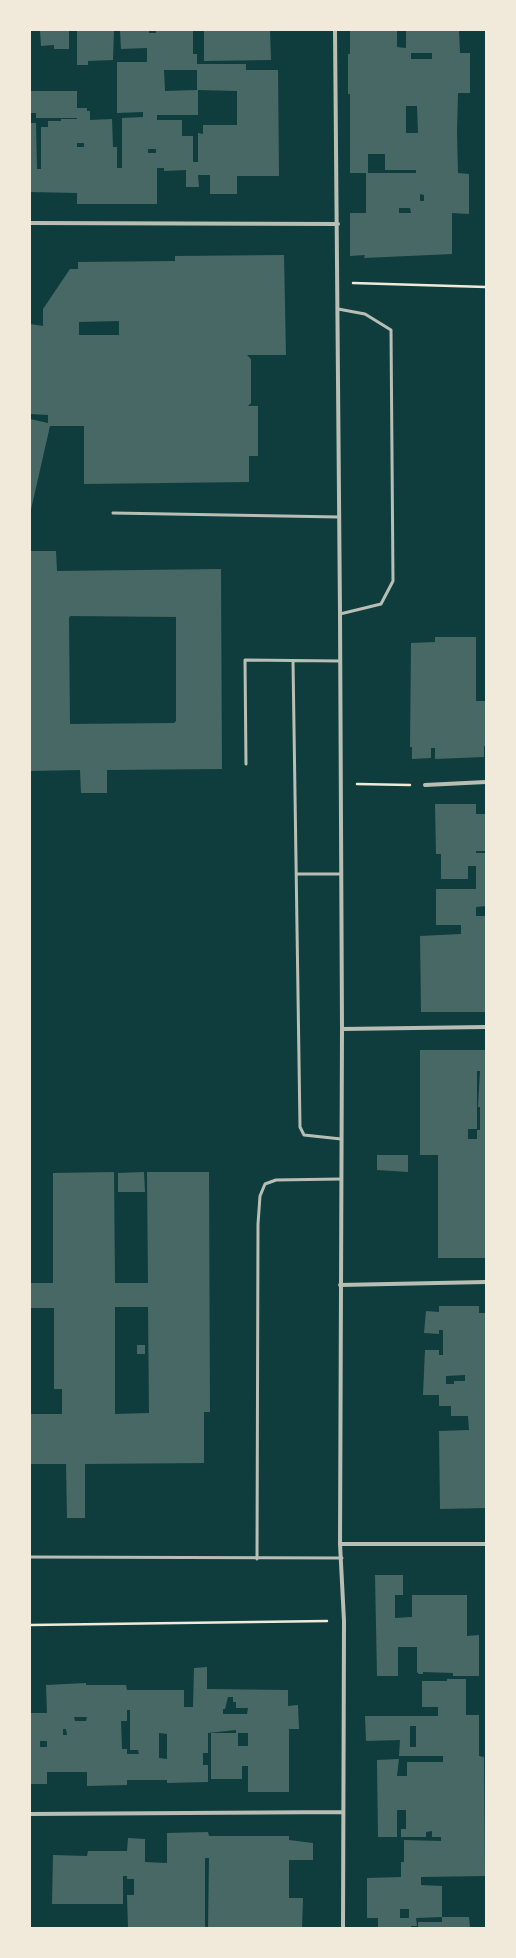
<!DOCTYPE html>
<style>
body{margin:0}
#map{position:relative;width:516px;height:1958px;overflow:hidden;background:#0f3d3e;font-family:"DM Sans",sans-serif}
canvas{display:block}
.frame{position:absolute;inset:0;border:31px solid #f1e9da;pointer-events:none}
</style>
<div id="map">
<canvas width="516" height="1958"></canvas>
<div class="frame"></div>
</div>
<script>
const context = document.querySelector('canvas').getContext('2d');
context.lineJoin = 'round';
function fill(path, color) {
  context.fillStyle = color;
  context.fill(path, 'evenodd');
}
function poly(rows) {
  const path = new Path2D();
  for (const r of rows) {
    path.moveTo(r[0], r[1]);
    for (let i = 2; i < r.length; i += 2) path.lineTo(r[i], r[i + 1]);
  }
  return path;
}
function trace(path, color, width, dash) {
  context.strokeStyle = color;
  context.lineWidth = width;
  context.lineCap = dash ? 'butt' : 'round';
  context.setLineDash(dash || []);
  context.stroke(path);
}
fill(poly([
 [40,30,69,30,69,49,54,49,54,45,41,46],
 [77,30,114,30,113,60,88,61,88,65,77,65],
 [120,30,149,30,149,33,156,33,156,30,193,30,193,54,197,54,197,64,246,64,246,70,278,70,279,176,237,176,237,194,210,194,210,175,198,175,199,187,186,187,186,170,164,171,164,168,157,168,157,204,77,204,77,193,30,192,30,123,36,123,37,169,41,169,41,127,48,127,48,121,61,121,61,119,77,119,77,118,36,118,36,113,30,113,30,91,77,91,77,108,87,108,87,111,90,111,90,120,112,119,113,147,117,147,117,168,122,168,122,118,143,117,143,112,117,113,117,62,147,62,147,48,121,49],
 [164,70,197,70,197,90,165,91],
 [198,90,237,91,237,125,203,125,203,134,198,133,198,162,193,162,193,136,182,136,182,120,157,120,157,115,198,115],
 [77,143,84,143,84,147,77,147],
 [148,149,156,149,156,153,148,153],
 [204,30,270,30,271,60,204,61],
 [350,30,397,30,397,47,406,48,406,30,459,30,460,53,470,53,470,93,458,93,457,133,458,173,469,174,469,214,452,213,452,254,364,258,365,255,350,256,350,213,366,213,366,173,350,173,350,94,348,94,348,54,350,54],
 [411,53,432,53,432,59,411,59],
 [406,106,417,106,418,133,406,133],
 [368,154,385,154,385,170,416,170,416,173,368,173],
 [420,194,424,195,424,201,420,201],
 [399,208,410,208,411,213,399,213],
 [284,255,286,355,247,355,251,359,251,403,248,406,258,406,258,456,249,456,249,482,84,484,84,426,50,426,30,514,30,419,48,423,48,415,30,414,30,324,43,326,43,309,70,269,78,269,78,262,175,261,175,256],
 [119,321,119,335,79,335,79,322],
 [30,551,56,551,57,571,221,569,222,769,107,770,107,793,81,793,80,770,30,771],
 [70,616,176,617,176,721,174,723,70,724,69,618],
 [435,637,476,637,476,701,486,701,486,746,484,746,484,757,435,759,435,748,431,748,431,758,412,759,412,747,410,747,411,643,435,642],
 [435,804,476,804,476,814,486,814,486,851,476,851,476,853,486,853,486,906,476,907,476,916,486,916,486,1012,421,1012,420,936,461,934,461,925,436,925,436,889,476,889,476,866,468,866,468,879,441,879,441,854,436,854],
 [420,1050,486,1050,486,1258,438,1258,438,1155,420,1155],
 [477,1071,480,1071,478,1107,480,1107,480,1130,477,1130,477,1139,468,1139,468,1129,477,1129],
 [377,1155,408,1155,408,1172,377,1170],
 [114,1172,115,1283,148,1283,147,1172,209,1172,210,1412,204,1412,204,1463,85,1464,85,1518,67,1518,66,1464,30,1464,30,1414,62,1414,62,1389,54,1389,54,1308,30,1308,30,1283,53,1283,53,1173],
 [115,1307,148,1307,149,1413,115,1414],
 [144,1172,145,1192,118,1192,118,1173],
 [439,1306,479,1306,479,1313,486,1313,486,1508,440,1509,439,1431,469,1430,468,1416,451,1416,451,1406,439,1406,439,1395,423,1395,425,1350,439,1350,439,1355,443,1355,443,1330,439,1330,439,1334,424,1333,426,1311,439,1312],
 [465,1375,465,1381,454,1381,454,1384,446,1384,446,1376],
 [137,1345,145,1345,145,1354,137,1354],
 [375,1575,403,1575,403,1595,395,1595,395,1618,412,1617,412,1595,467,1595,467,1636,479,1635,479,1676,453,1676,453,1673,423,1672,423,1674,419,1674,417,1672,417,1647,398,1647,398,1676,377,1676],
 [207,1667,207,1689,288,1690,288,1706,298,1705,299,1729,289,1729,289,1792,248,1792,248,1766,242,1766,242,1779,211,1779,211,1733,236,1733,236,1730,208,1733,208,1753,203,1753,203,1765,208,1765,208,1782,167,1783,167,1780,127,1780,127,1785,87,1786,87,1772,47,1772,47,1784,30,1784,30,1713,47,1713,46,1685,86,1683,86,1685,126,1685,127,1690,184,1690,184,1707,193,1707,194,1668],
 [228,1697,233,1697,233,1702,236,1702,236,1708,248,1708,247,1714,223,1714,223,1709,225,1709],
 [127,1710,130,1710,130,1750,138,1750,139,1754,127,1754,127,1749,122,1749,121,1721,127,1721],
 [74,1717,87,1717,86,1721,75,1721],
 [63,1729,66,1729,67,1735,63,1735],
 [159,1733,167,1734,167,1759,159,1758],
 [238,1733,248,1733,248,1746,238,1746],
 [40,1741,47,1741,47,1747,40,1747],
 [447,1679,466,1679,466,1715,479,1715,479,1756,484,1757,485,1876,421,1877,421,1885,442,1886,442,1917,416,1918,417,1926,411,1926,411,1928,378,1928,378,1918,367,1918,367,1878,401,1877,401,1862,404,1862,404,1840,441,1841,441,1837,432,1837,432,1831,426,1832,426,1837,401,1837,401,1829,406,1829,406,1810,397,1810,397,1837,378,1837,377,1760,399,1759,397,1776,407,1776,407,1762,443,1762,443,1756,399,1756,400,1740,366,1741,365,1716,438,1716,438,1707,422,1707,422,1681,447,1681],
 [410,1726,416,1726,416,1747,410,1747],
 [400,1909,409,1909,409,1918,400,1918],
 [208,1832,209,1836,289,1836,289,1840,313,1843,313,1860,289,1860,289,1898,303,1898,302,1928,208,1928,209,1858,205,1858,205,1928,128,1928,127,1895,134,1895,134,1879,127,1879,127,1876,123,1876,123,1904,52,1904,53,1855,87,1856,88,1851,127,1851,128,1838,145,1839,145,1862,167,1863,167,1833],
 [442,1917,469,1917,470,1928,418,1928,418,1922,442,1922]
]), '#486865');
trace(poly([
 [353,283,486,287],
 [357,784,410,785],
 [30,1625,327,1621]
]), '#f1e9da', 2.5);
trace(poly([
 [338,309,365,314,391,330,393,581,381,604,340,614],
 [113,513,339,517],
 [293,661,300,1127,304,1135,341,1139],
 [246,764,245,660,340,661],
 [297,874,341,874],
 [30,1557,342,1558],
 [257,1559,258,1224,260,1196,265,1184,276,1180,341,1179]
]), '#b8beb3', 3);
trace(poly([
 [335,30,340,614,342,1029,340,1544,344,1621,343,1928],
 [30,223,338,224],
 [425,785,486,782],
 [342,1029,486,1027],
 [340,1285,486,1282],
 [340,1544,486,1544],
 [30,1814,343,1812]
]), '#b8beb3', 4);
</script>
